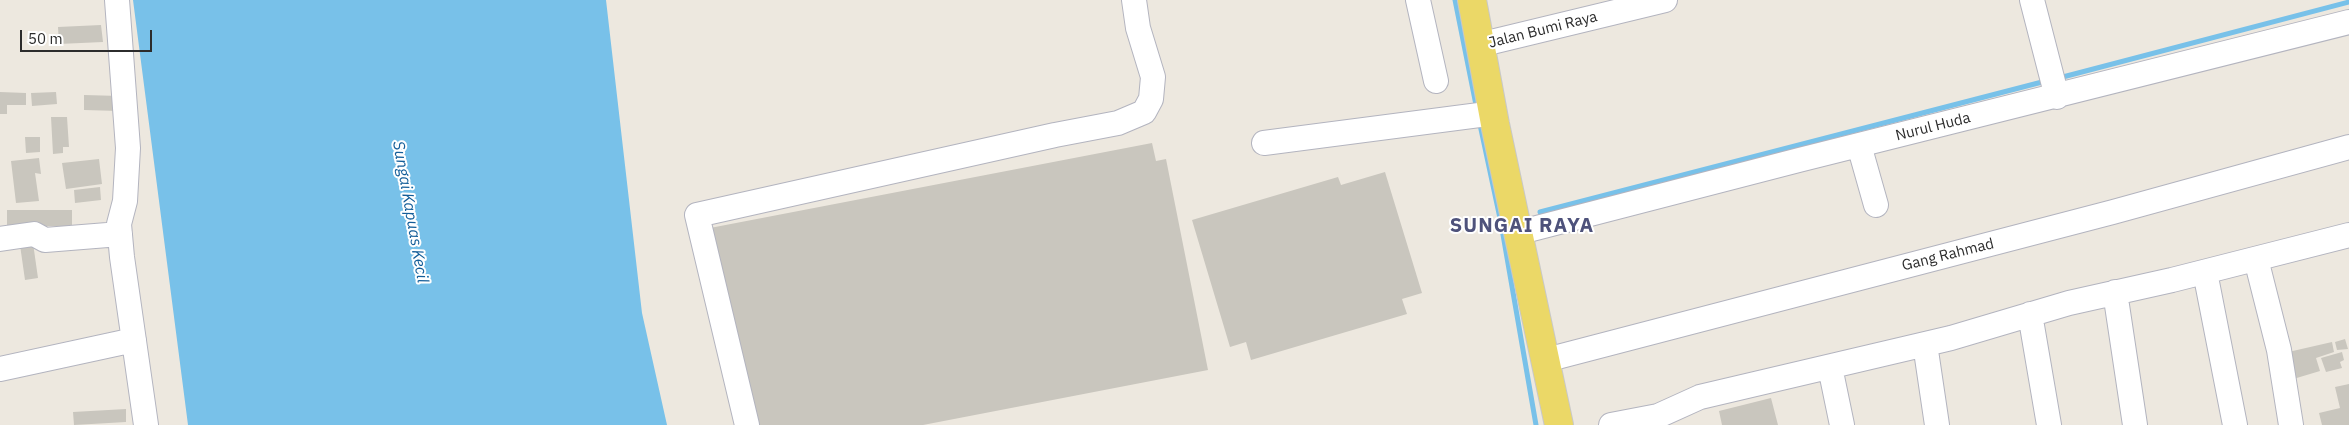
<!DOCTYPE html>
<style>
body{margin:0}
#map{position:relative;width:2349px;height:425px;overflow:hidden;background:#ede8df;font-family:"IBM Plex Sans",sans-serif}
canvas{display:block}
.scale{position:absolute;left:20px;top:30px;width:132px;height:22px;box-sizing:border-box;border:2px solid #2c2c2c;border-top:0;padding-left:6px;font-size:15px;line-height:18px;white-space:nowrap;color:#2c2c2c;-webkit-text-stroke:4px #fff;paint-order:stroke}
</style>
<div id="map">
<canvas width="2349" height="425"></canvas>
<div class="scale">50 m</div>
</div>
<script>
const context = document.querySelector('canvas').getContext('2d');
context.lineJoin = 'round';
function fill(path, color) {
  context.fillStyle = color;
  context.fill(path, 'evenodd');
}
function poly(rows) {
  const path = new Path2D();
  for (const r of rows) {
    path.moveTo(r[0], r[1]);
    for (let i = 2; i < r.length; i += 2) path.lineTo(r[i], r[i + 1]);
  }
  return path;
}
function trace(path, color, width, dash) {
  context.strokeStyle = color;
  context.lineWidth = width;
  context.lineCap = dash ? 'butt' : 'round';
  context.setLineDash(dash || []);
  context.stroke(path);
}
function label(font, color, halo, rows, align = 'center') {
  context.font = font + ' "IBM Plex Sans",sans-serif';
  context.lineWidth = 4;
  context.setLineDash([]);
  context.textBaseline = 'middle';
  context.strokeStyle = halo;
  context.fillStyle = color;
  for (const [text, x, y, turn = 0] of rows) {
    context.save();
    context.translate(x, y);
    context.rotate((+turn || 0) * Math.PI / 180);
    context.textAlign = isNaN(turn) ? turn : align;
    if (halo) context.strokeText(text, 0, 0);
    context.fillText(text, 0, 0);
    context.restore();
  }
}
fill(poly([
 [133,0,606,0,642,313,667,425,188,425]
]), '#78c1e9');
trace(poly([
 [1455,0,1477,110],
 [2059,78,2349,2],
 [1479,120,1501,223,1536,425],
 [1540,212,2046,81]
]), '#78c1e9', 5);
fill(poly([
 [101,25,103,42,59,44,58,27],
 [0,92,26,93,26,105,7,105,7,114,0,114],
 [56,92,57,104,32,106,31,93],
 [84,95,120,96,119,111,84,110],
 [51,117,67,117,69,147,63,147,63,153,53,154],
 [25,137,40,137,40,152,26,153],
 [1152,143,1156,161,1166,159,1208,370,923,425,750,425,710,228],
 [39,158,41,174,35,173,39,201,16,203,11,161],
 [99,159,102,184,66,189,62,163],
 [1385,172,1422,293,1402,299,1407,314,1251,360,1246,342,1230,347,1192,220,1338,177,1341,185],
 [100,187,101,200,75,203,74,190],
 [7,210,72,210,72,226,7,226],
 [33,243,38,278,25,280,20,245],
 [2345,339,2348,349,2337,350,2335,342],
 [2332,342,2334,352,2316,358,2320,371,2290,380,2284,353],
 [2342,352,2344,360,2340,362,2342,368,2326,372,2321,358],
 [2349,384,2349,425,2322,425,2319,413,2340,408,2335,387],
 [1771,398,1778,425,1722,425,1719,411],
 [126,409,126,422,74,425,73,412]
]), '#c9c6be');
const minor = poly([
 [117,0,128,148,125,201,119,224,122,257,146,425],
 [1418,0,1436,81],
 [2032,0,2057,97],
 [1479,45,1665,0],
 [1264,143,1487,114],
 [1859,145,1876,205],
 [1517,233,1799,160,2349,22],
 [0,239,34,234,45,240,120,234],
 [2256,259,2279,350,2291,425],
 [2205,272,2235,425],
 [2115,292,2135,425],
 [2030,314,2049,425],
 [1925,344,1937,425],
 [1546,360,2113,212,2349,147],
 [1830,367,1842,425],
 [0,369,134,340],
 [747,425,697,215,1055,135,1118,123,1144,112,1151,99,1153,77,1138,28,1134,0],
 [1611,425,1658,416,1700,397,1951,338,2069,303,2172,280,2349,235]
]);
const major = poly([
 [1472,0,1495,124,1559,425]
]);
trace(minor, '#b3b4bf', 26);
trace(major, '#c8c8c8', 30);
trace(minor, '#fff', 24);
trace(major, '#ebd867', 28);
label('15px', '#2c2c2c', '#fff', [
 ["Jalan Bumi Raya",1543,30,-14],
 ["Nurul Huda",1933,127,-14],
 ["Gang Rahmad",1948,255,-14]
]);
label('italic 16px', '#145e99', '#fff', [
 ["Sungai Kapuas Kecil",410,212,80]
]);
context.letterSpacing = '1px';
label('bold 20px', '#4e527b', '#fff', [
 ["SUNGAI RAYA",1522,226]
]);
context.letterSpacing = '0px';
</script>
